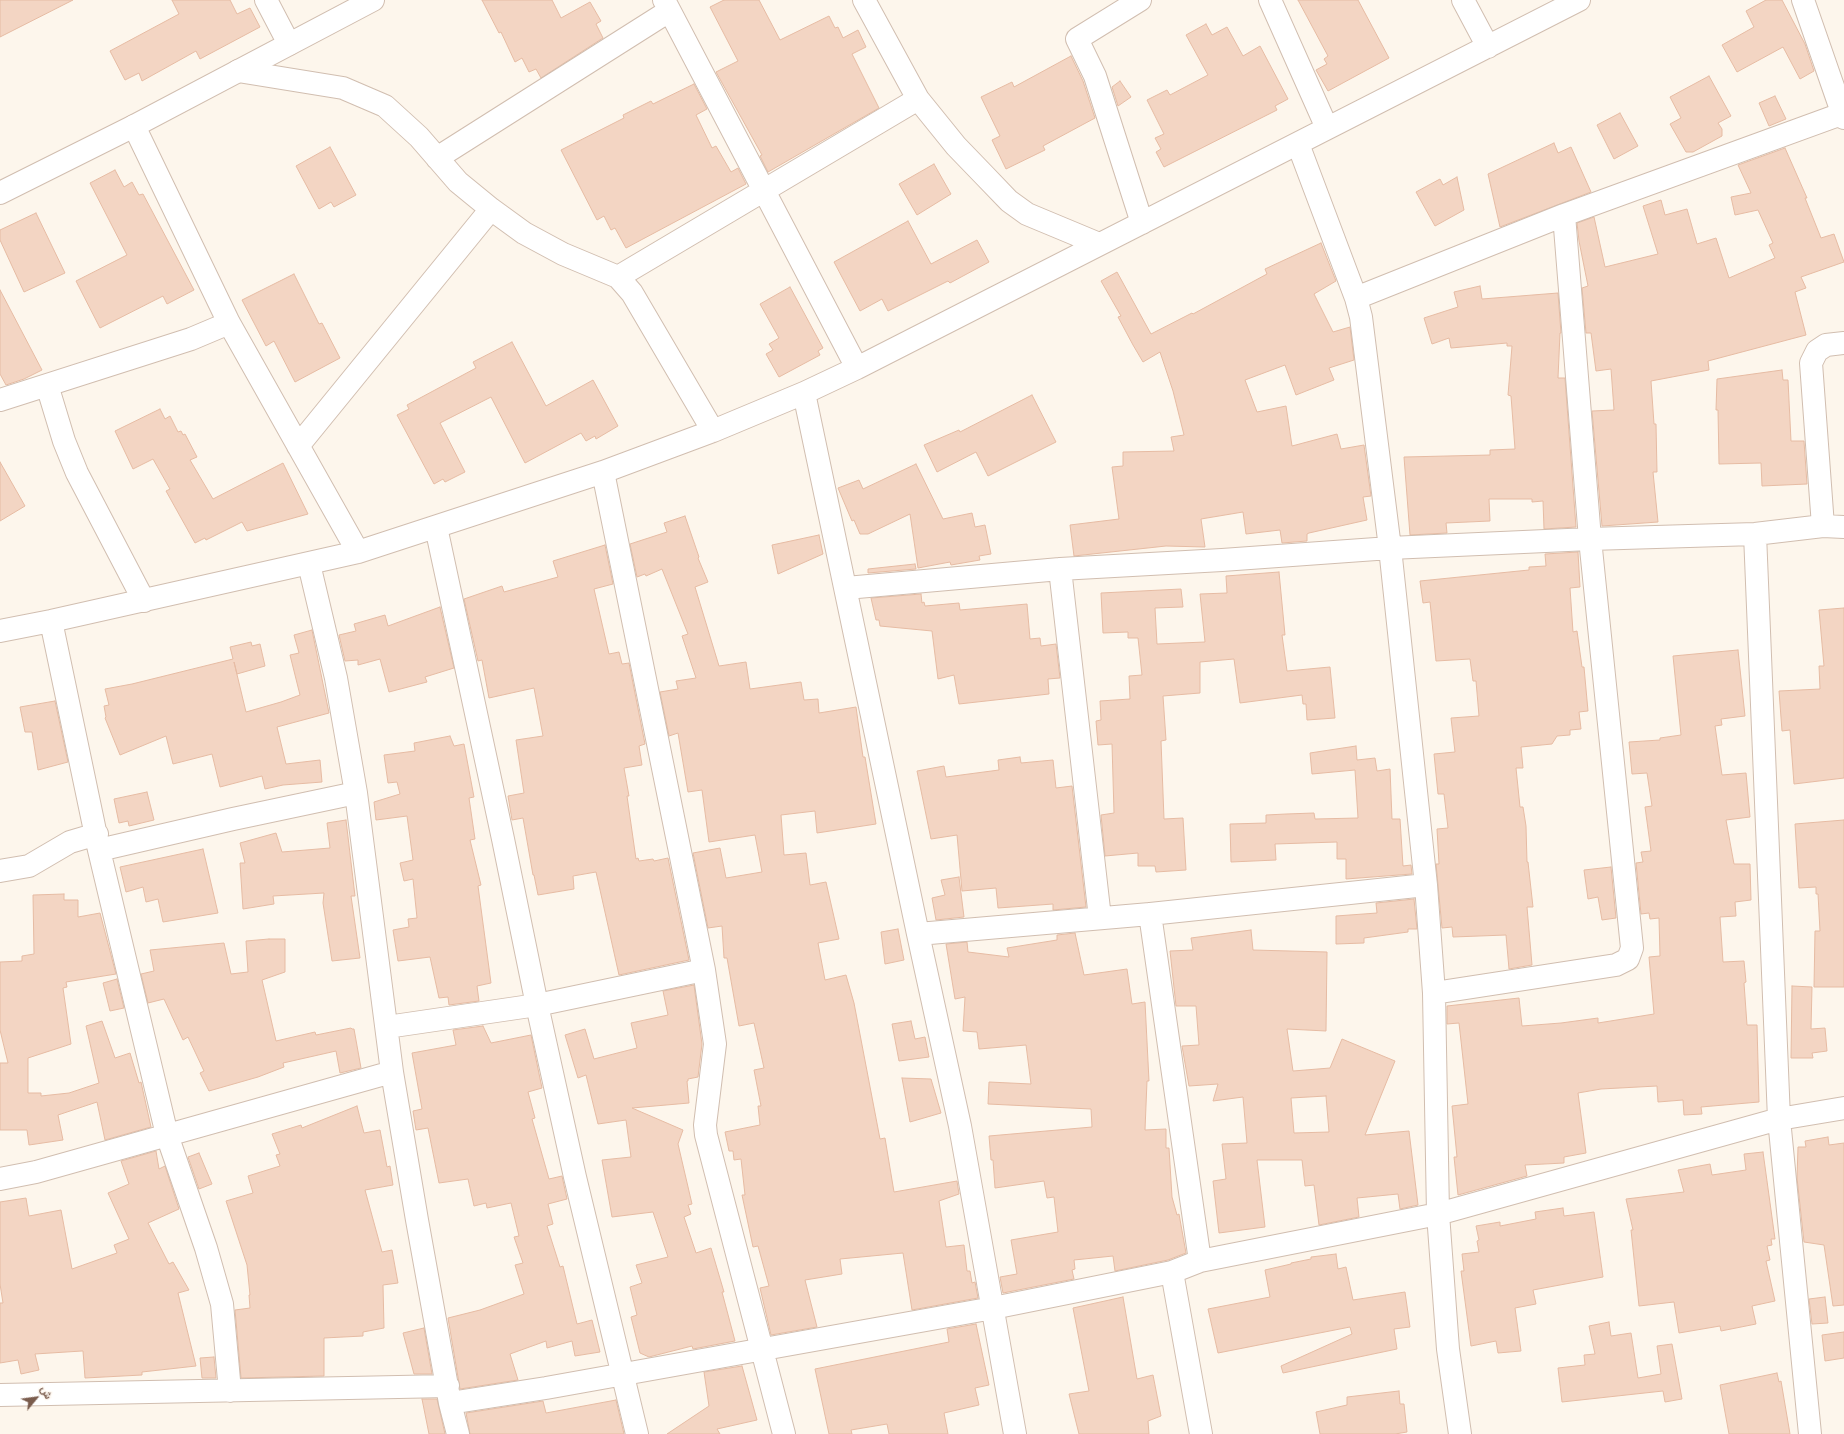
<!DOCTYPE html>
<meta charset="utf-8">
<style>
body{margin:0}
#map{position:relative;width:1844px;height:1434px;overflow:hidden;background:#fdf6ec;font-family:Manrope,Vazirmatn,sans-serif}
canvas{display:block}
.north{position:absolute;left:16px;top:1378px;width:40px;height:40px;-webkit-text-stroke:3px #fffaf3;paint-order:stroke;rotate:61deg;font-size:11px;font-weight:700;line-height:16px;text-align:center;color:#7a5c4d}
.north::after{content:'';display:block;margin:auto;width:14px;height:18px;background:#7a5c4d;clip-path:polygon(50% 0,100% 100%,50% 72%,0 100%)}
</style>
<div id="map">
<canvas width="1844" height="1434"></canvas>
<div class="north">ش</div>
</div>
<script>
const context = document.querySelector('canvas').getContext('2d');
context.lineJoin = 'round';
function fill(path, color) {
  context.fillStyle = color;
  context.fill(path, 'evenodd');
}
function poly(rows) {
  const path = new Path2D();
  for (const r of rows) {
    path.moveTo(r[0], r[1]);
    for (let i = 2; i < r.length; i += 2) path.lineTo(r[i], r[i + 1]);
  }
  return path;
}
function trace(path, color, width, dash) {
  context.strokeStyle = color;
  context.lineWidth = width;
  context.lineCap = dash ? 'butt' : 'round';
  context.setLineDash(dash || []);
  context.stroke(path);
}
const building = poly([
 [0,0,73,0,0,37,0,0],
 [172,0,230,0,237,14,250,8,260,27,200,59,196,51,142,81,139,73,125,80,110,51,179,14,172,0],
 [482,0,552,0,561,18,590,2,601,21,596,24,603,38,541,78,536,69,529,72,522,58,515,62,501,32,499,33,482,0],
 [724,0,759,0,780,40,829,16,835,28,838,27,843,38,858,30,866,47,852,54,879,108,768,172,760,156,762,155,716,72,738,61,710,7,724,0],
 [1298,0,1358,0,1389,58,1328,91,1316,70,1327,64,1324,59,1328,56,1298,0],
 [1766,0,1782,0,1805,44,1814,71,1800,79,1783,47,1737,72,1722,45,1754,27,1746,11,1766,0],
 [1206,24,1212,35,1227,27,1243,56,1260,46,1288,99,1275,106,1277,110,1164,167,1156,152,1161,149,1155,138,1164,134,1147,100,1167,90,1170,95,1208,75,1186,35,1206,24],
 [1071,56,1083,81,1095,118,1043,146,1045,150,1006,169,992,140,1000,136,981,97,1012,82,1014,87,1071,56],
 [1709,76,1731,116,1718,123,1722,129,1722,136,1693,152,1686,152,1670,124,1681,118,1670,97,1709,76],
 [1120,81,1131,97,1118,106,1112,87,1120,81],
 [694,84,707,109,696,115,712,148,716,146,731,172,738,168,746,184,626,248,615,228,611,230,604,216,597,220,561,150,624,118,623,115,651,101,653,104,694,84],
 [1775,96,1786,119,1769,126,1759,103,1775,96],
 [1620,113,1638,146,1614,159,1597,125,1620,113],
 [1554,143,1558,153,1571,147,1591,192,1500,227,1488,174,1554,143],
 [330,147,356,195,334,207,331,202,319,209,296,166,330,147],
 [1785,148,1807,198,1805,198,1821,238,1834,234,1844,262,1801,277,1806,288,1795,292,1806,335,1708,361,1709,370,1651,381,1654,424,1656,424,1657,472,1653,472,1658,522,1602,526,1592,411,1614,410,1611,369,1596,371,1591,333,1586,333,1582,288,1588,286,1579,241,1577,223,1594,217,1605,267,1658,254,1643,206,1661,200,1665,215,1687,209,1697,244,1716,238,1729,278,1775,258,1769,245,1773,243,1758,210,1735,215,1731,197,1751,193,1738,165,1785,148],
 [934,164,951,194,917,215,899,184,934,164],
 [115,170,124,187,132,182,139,195,143,194,194,290,167,304,163,296,100,328,76,281,127,255,90,183,115,170],
 [1457,177,1464,210,1435,226,1416,192,1440,179,1443,185,1457,177],
 [36,213,65,273,24,292,0,240,0,230,36,213],
 [908,221,931,264,977,240,989,262,950,283,948,281,888,311,882,299,860,311,834,262,908,221],
 [1321,243,1336,281,1314,294,1333,332,1350,327,1354,360,1329,368,1334,380,1296,395,1285,365,1245,380,1257,412,1286,406,1292,446,1337,434,1341,449,1364,445,1371,496,1363,497,1367,520,1309,533,1307,534,1307,541,1282,543,1280,530,1246,534,1243,512,1201,519,1205,547,1166,546,1074,556,1070,525,1119,519,1112,467,1123,466,1123,452,1174,451,1171,437,1184,435,1173,391,1160,352,1143,362,1133,345,1118,317,1121,316,1101,281,1117,272,1151,334,1192,313,1193,314,1267,274,1265,269,1321,243],
 [294,274,319,324,322,323,340,358,295,382,274,341,266,346,242,300,294,274],
 [1480,286,1482,299,1558,293,1561,333,1560,333,1558,378,1565,378,1576,527,1544,529,1543,501,1532,502,1532,499,1489,499,1490,521,1446,523,1447,533,1410,535,1404,457,1490,455,1490,450,1515,449,1511,396,1508,395,1512,346,1507,346,1507,343,1451,348,1449,338,1432,344,1424,318,1458,307,1454,292,1480,286],
 [790,287,823,348,818,351,820,355,779,377,766,354,773,350,769,344,779,338,760,304,790,287],
 [0,290,42,370,24,379,6,385,0,374,0,290],
 [512,342,546,406,593,380,618,426,596,439,595,436,586,441,581,433,525,463,491,397,440,423,465,472,445,482,443,479,434,484,397,415,409,409,407,405,476,368,473,362,512,342],
 [1782,370,1783,380,1788,380,1791,441,1804,441,1807,484,1762,486,1761,463,1719,464,1718,410,1716,410,1717,379,1782,370],
 [1032,395,1056,442,988,476,976,452,937,472,924,445,959,430,960,432,1032,395],
 [160,409,165,419,170,416,178,432,181,431,183,435,185,434,197,457,190,460,213,499,283,463,308,514,247,531,242,522,206,540,205,538,195,543,166,491,170,489,153,459,133,469,115,431,160,409],
 [0,462,25,506,0,521,0,462],
 [916,464,943,519,972,513,975,527,985,525,991,554,979,556,980,560,951,565,950,562,918,568,910,514,868,534,860,534,854,520,852,521,838,488,859,480,863,489,916,464],
 [685,516,699,557,698,558,708,582,695,587,719,666,746,662,750,689,801,682,804,700,818,699,819,713,856,707,863,757,865,757,876,824,817,833,815,811,781,815,784,855,806,853,810,885,826,882,839,939,818,943,825,980,846,975,854,1003,880,1139,885,1138,894,1192,957,1181,959,1194,939,1201,946,1247,964,1245,967,1271,970,1271,972,1283,975,1282,978,1298,912,1310,903,1253,840,1259,842,1274,805,1280,817,1327,771,1335,760,1288,769,1286,758,1246,753,1247,742,1195,745,1195,741,1159,734,1160,733,1151,729,1151,725,1132,760,1125,758,1106,761,1106,754,1070,764,1068,754,1023,739,1026,727,958,724,958,722,926,708,928,693,853,720,848,726,878,762,872,755,835,709,842,702,790,688,792,678,733,669,736,660,692,678,689,676,681,696,678,682,636,688,634,662,569,646,576,645,574,637,577,630,544,667,532,664,523,685,516],
 [819,535,823,554,778,574,772,545,819,535],
 [605,545,613,584,594,589,609,654,619,652,622,664,629,663,645,744,639,746,642,765,624,768,629,796,627,796,636,859,638,858,639,861,653,859,654,861,668,858,689,960,619,975,596,872,573,876,574,889,538,895,534,875,533,875,523,818,512,820,508,796,524,793,516,740,543,736,534,688,489,698,482,660,478,661,464,599,502,586,504,592,558,577,553,561,605,545],
 [1578,552,1580,587,1570,588,1573,632,1577,631,1582,667,1584,667,1588,711,1579,712,1581,729,1570,730,1570,735,1557,736,1552,744,1521,747,1523,768,1516,768,1520,807,1523,807,1526,826,1527,862,1528,862,1533,907,1527,907,1532,965,1509,969,1506,935,1453,937,1452,927,1442,928,1436,864,1439,864,1437,829,1448,828,1444,794,1438,794,1434,754,1455,752,1451,718,1479,716,1476,681,1473,681,1470,659,1436,661,1430,602,1423,603,1420,581,1529,570,1529,567,1546,566,1545,554,1578,552],
 [915,564,916,569,868,573,868,569,915,564],
 [1279,572,1285,635,1282,635,1287,671,1330,667,1335,718,1307,720,1306,704,1303,704,1302,695,1240,703,1234,659,1200,662,1200,693,1163,696,1166,740,1161,741,1164,819,1183,818,1186,870,1156,872,1155,866,1138,866,1138,853,1105,856,1101,815,1114,813,1112,744,1098,745,1096,721,1101,720,1100,701,1130,699,1129,676,1142,675,1138,638,1128,638,1128,632,1103,633,1101,593,1181,589,1183,607,1155,608,1157,644,1205,642,1200,594,1227,593,1226,576,1279,572],
 [921,594,922,603,924,602,925,606,959,603,960,610,1027,604,1030,639,1040,638,1041,646,1056,644,1060,678,1048,679,1049,694,959,704,954,675,938,679,932,631,880,626,879,620,876,620,871,598,921,594],
 [440,607,454,668,425,677,427,682,389,692,380,659,358,665,358,660,345,661,339,635,356,631,354,624,385,615,388,626,440,607],
 [1844,608,1844,778,1794,784,1790,730,1782,731,1779,691,1820,689,1819,666,1824,666,1819,610,1844,608],
 [312,630,329,713,277,727,286,764,320,760,322,782,283,785,265,789,262,776,220,787,212,754,173,764,166,736,120,755,105,718,106,717,104,706,109,705,105,689,132,684,233,659,230,647,251,642,252,646,260,644,265,666,237,674,234,662,246,712,281,702,300,695,290,655,299,653,294,635,312,630],
 [1738,650,1745,716,1721,719,1722,725,1715,726,1722,775,1746,773,1750,817,1726,820,1734,864,1750,864,1751,900,1735,902,1736,916,1720,917,1723,962,1744,961,1746,982,1744,983,1747,1025,1757,1025,1759,1102,1701,1107,1702,1114,1684,1115,1683,1100,1658,1102,1657,1086,1601,1089,1578,1093,1586,1153,1564,1157,1564,1163,1525,1165,1527,1176,1458,1195,1454,1157,1457,1157,1452,1106,1468,1104,1459,1023,1447,1024,1447,1006,1519,998,1522,1026,1561,1023,1598,1018,1598,1023,1654,1014,1649,957,1660,956,1659,918,1650,919,1649,913,1641,914,1636,863,1643,862,1641,852,1651,851,1645,807,1652,806,1647,773,1632,774,1629,742,1660,740,1660,738,1681,735,1673,656,1738,650],
 [55,701,68,762,38,770,32,732,25,732,20,707,55,701],
 [450,736,454,746,464,744,474,797,469,798,475,839,470,840,481,885,478,886,491,983,477,986,479,1001,449,1005,448,997,439,998,430,957,398,961,393,930,409,927,408,919,417,918,413,879,404,881,400,863,413,860,407,816,376,820,374,802,400,794,397,782,388,783,384,755,415,751,414,743,450,736],
 [1356,746,1357,760,1375,758,1377,771,1390,769,1392,819,1400,819,1403,866,1411,865,1412,874,1346,879,1346,859,1337,859,1337,842,1275,844,1276,860,1231,862,1230,824,1266,823,1266,815,1286,814,1314,813,1315,819,1358,818,1355,770,1312,774,1310,753,1356,746],
 [1020,757,1021,763,1053,760,1056,788,1072,786,1086,907,1053,910,1053,904,998,908,996,888,962,891,957,835,931,839,917,771,944,766,946,777,999,770,998,760,1020,757],
 [147,792,154,820,129,826,128,821,119,823,114,799,147,792],
 [346,820,355,896,351,896,360,958,332,961,323,903,324,893,273,896,274,904,243,909,240,863,245,863,240,843,276,833,282,852,330,848,327,823,346,820],
 [1844,820,1844,987,1814,987,1815,931,1820,931,1818,894,1816,894,1816,887,1799,888,1795,824,1844,820],
 [203,849,218,913,163,922,158,899,146,902,143,887,126,892,120,867,203,849],
 [1611,867,1616,918,1602,920,1598,897,1588,899,1584,870,1611,867],
 [959,877,964,917,936,920,932,898,945,895,941,880,959,877],
 [64,894,64,900,78,900,78,917,100,913,116,974,66,982,67,987,63,988,71,1044,28,1058,28,1093,41,1093,41,1096,69,1093,99,1083,86,1026,102,1021,115,1058,130,1053,139,1083,141,1082,151,1127,105,1140,97,1102,58,1115,63,1140,29,1145,27,1130,0,1130,0,1063,8,1063,0,1030,0,962,22,961,22,956,34,954,33,895,64,894],
 [1414,899,1417,929,1408,929,1408,932,1364,938,1364,943,1336,944,1336,916,1377,913,1376,903,1414,899],
 [898,929,904,960,885,964,881,932,898,929],
 [1251,930,1253,950,1327,952,1326,1031,1287,1029,1293,1071,1330,1068,1342,1039,1395,1061,1365,1135,1409,1131,1418,1205,1400,1209,1398,1194,1357,1198,1359,1217,1319,1225,1314,1185,1305,1186,1302,1160,1257,1160,1265,1227,1219,1233,1213,1181,1226,1179,1222,1144,1247,1143,1243,1097,1213,1101,1218,1084,1189,1086,1182,1046,1199,1045,1196,1006,1176,1006,1170,951,1193,950,1191,938,1251,930],
 [1326,1096,1329,1132,1294,1133,1291,1098,1326,1096],
 [1075,933,1084,975,1127,969,1132,1004,1145,1002,1149,1081,1147,1081,1145,1130,1166,1129,1166,1148,1169,1148,1172,1197,1177,1215,1179,1214,1186,1253,1168,1260,1115,1271,1113,1256,1074,1260,1075,1269,1072,1270,1074,1279,1003,1293,1000,1277,1017,1274,1011,1240,1058,1232,1054,1197,1047,1198,1044,1181,995,1188,993,1160,991,1160,989,1136,1092,1127,1091,1109,988,1104,989,1082,1031,1084,1026,1045,979,1049,977,1032,963,1031,965,997,955,999,946,944,967,942,968,952,1009,957,1007,948,1057,940,1057,935,1075,933],
 [269,939,285,939,285,972,262,980,276,1041,315,1032,316,1035,351,1028,352,1029,354,1029,361,1068,340,1073,336,1051,283,1063,284,1067,258,1077,209,1091,200,1073,204,1071,188,1037,183,1040,164,999,148,1003,141,974,154,971,150,950,224,943,231,974,248,972,246,941,269,939],
 [117,979,124,1008,110,1011,103,983,117,979],
 [694,985,702,1044,698,1077,688,1079,688,1081,687,1081,689,1103,632,1108,683,1130,678,1144,692,1204,688,1205,691,1214,684,1217,696,1253,711,1248,724,1292,722,1292,735,1341,693,1349,692,1346,649,1357,640,1353,631,1317,637,1315,630,1287,642,1283,636,1265,668,1257,653,1212,612,1217,602,1160,631,1157,626,1120,598,1124,586,1075,578,1078,565,1035,585,1029,594,1059,637,1048,631,1023,668,1015,663,991,694,985],
 [1792,986,1812,987,1811,1029,1825,1028,1827,1051,1812,1053,1813,1058,1791,1058,1792,986],
 [911,1021,915,1039,925,1037,929,1057,899,1061,892,1024,911,1021],
 [483,1026,491,1043,531,1035,542,1088,528,1092,535,1118,532,1119,549,1179,562,1176,567,1199,548,1204,553,1224,547,1226,560,1267,563,1266,577,1324,592,1320,600,1352,575,1356,572,1341,547,1348,546,1341,510,1354,518,1380,460,1389,448,1318,480,1310,524,1294,515,1265,523,1263,514,1237,519,1236,511,1203,487,1208,486,1203,474,1206,468,1179,439,1183,428,1128,416,1130,413,1111,422,1109,412,1053,456,1045,453,1030,483,1026],
 [902,1078,931,1079,941,1113,910,1122,902,1078],
 [357,1106,364,1133,380,1130,387,1167,390,1166,393,1185,365,1190,382,1252,392,1250,398,1283,383,1285,384,1328,363,1332,363,1336,324,1338,324,1376,241,1378,235,1310,250,1308,249,1295,250,1295,247,1265,226,1201,253,1193,248,1176,280,1166,276,1155,280,1154,272,1134,301,1125,302,1128,357,1106],
 [1828,1137,1829,1145,1844,1143,1844,1305,1833,1306,1824,1245,1804,1242,1797,1178,1798,1147,1806,1147,1805,1141,1828,1137],
 [156,1151,159,1169,165,1166,179,1209,148,1223,169,1264,173,1262,189,1290,178,1293,196,1366,142,1372,142,1375,85,1378,83,1351,82,1351,35,1354,39,1370,21,1374,18,1360,0,1363,0,1303,3,1303,0,1284,0,1202,26,1198,29,1216,61,1210,72,1269,117,1253,114,1245,129,1239,108,1193,129,1184,121,1161,156,1151],
 [1763,1152,1775,1239,1771,1239,1772,1245,1767,1246,1770,1260,1766,1261,1775,1301,1752,1306,1756,1324,1721,1331,1720,1326,1679,1333,1674,1302,1639,1306,1631,1230,1633,1230,1626,1199,1684,1192,1678,1170,1710,1164,1712,1175,1746,1170,1744,1154,1763,1152],
 [199,1153,212,1184,199,1189,188,1157,199,1153],
 [1563,1208,1564,1216,1594,1212,1603,1277,1533,1290,1536,1304,1515,1308,1521,1351,1498,1353,1496,1341,1471,1346,1461,1271,1464,1271,1462,1254,1479,1252,1477,1241,1479,1240,1476,1226,1500,1222,1500,1226,1536,1219,1535,1212,1563,1208],
 [1336,1254,1338,1269,1346,1267,1353,1300,1405,1292,1410,1327,1394,1329,1397,1349,1283,1373,1281,1366,1352,1334,1350,1327,1218,1353,1208,1309,1270,1297,1265,1270,1291,1264,1291,1263,1311,1259,1311,1257,1336,1254],
 [1123,1297,1137,1379,1153,1375,1161,1416,1148,1421,1149,1434,1079,1434,1069,1394,1089,1391,1073,1308,1123,1297],
 [1825,1297,1828,1323,1812,1324,1809,1299,1825,1297],
 [1609,1322,1611,1336,1631,1333,1638,1378,1661,1374,1657,1346,1672,1344,1682,1399,1665,1402,1663,1391,1562,1402,1558,1368,1585,1365,1584,1355,1595,1354,1589,1326,1609,1322],
 [976,1324,989,1385,975,1388,979,1405,944,1413,948,1434,889,1434,887,1424,851,1430,852,1434,829,1434,815,1369,949,1342,947,1329,976,1324],
 [424,1328,432,1374,414,1374,403,1333,424,1328],
 [1844,1332,1844,1358,1825,1361,1822,1335,1844,1332],
 [214,1357,216,1378,202,1378,200,1358,214,1357],
 [742,1366,757,1420,717,1429,720,1434,667,1434,709,1406,704,1372,742,1366],
 [1777,1373,1779,1382,1781,1381,1790,1434,1729,1434,1720,1385,1777,1373],
 [1399,1391,1400,1404,1404,1404,1407,1432,1395,1434,1320,1434,1316,1412,1347,1405,1347,1397,1399,1391],
 [422,1399,437,1399,445,1434,429,1434,422,1399],
 [616,1400,624,1434,470,1434,466,1413,543,1401,546,1413,616,1400]
]);
fill(building, '#f3d5c3');
trace(building, '#e6bba3', 1);
const minor = poly([
 [266,0,289,44],
 [664,0,857,368],
 [864,0,918,99,956,146,984,175,1009,201,1027,214,1099,244],
 [1140,0,1077,39,1095,76,1142,223],
 [1270,0,1327,128],
 [1463,0,1488,47],
 [1803,0,1844,118],
 [238,71,343,88,385,106,419,137,458,182,491,209,524,233,563,254,618,277,632,293,713,431],
 [134,126,229,323,358,552],
 [1298,144,1356,298,1361,317,1390,548,1426,885,1434,993,1438,1214,1448,1349,1460,1434],
 [437,158,669,11],
 [618,277,918,99],
 [1356,298,1564,215,1844,113],
 [47,385,64,441,77,473,144,601],
 [804,393,918,934,960,1126,1015,1434],
 [0,400,191,339,229,323],
 [298,446,491,209],
 [603,472,704,970,715,1044,705,1125,706,1135,784,1434],
 [1823,526,1811,363,1817,351,1826,345,1844,343],
 [436,527,503,839,537,1005,575,1177,637,1434],
 [1755,534,1779,1119,1810,1434],
 [309,564,336,678,356,793,392,1072,417,1220,450,1403,458,1434],
 [1060,569,1100,918],
 [846,588,1060,569,1222,560,1390,548,1590,539,1755,534,1823,526,1844,527],
 [51,621,99,850,167,1135,206,1248,222,1304,230,1391],
 [0,631,51,621,358,552,603,472,713,431,804,393,857,368,1579,0],
 [99,850,233,819,356,793],
 [0,871,29,866,70,842,97,834],
 [1150,914,1200,1261],
 [918,934,1150,914,1426,885],
 [1434,993,1616,965,1628,959,1632,948,1590,539,1564,215],
 [387,1027,537,1005,704,970],
 [0,1179,36,1172,392,1072],
 [1172,1272,1201,1434],
 [0,1395,448,1386],
 [450,1403,546,1388,993,1308,1172,1272,1200,1261,1438,1214,1779,1119,1844,1108]
]);
const tertiary = poly([
 [0,193,134,126,373,0]
]);
trace(minor, '#d1beb0', 24);
trace(tertiary, '#d1beb0', 24);
trace(minor, '#fff', 22);
trace(tertiary, '#fff', 22);
</script>
